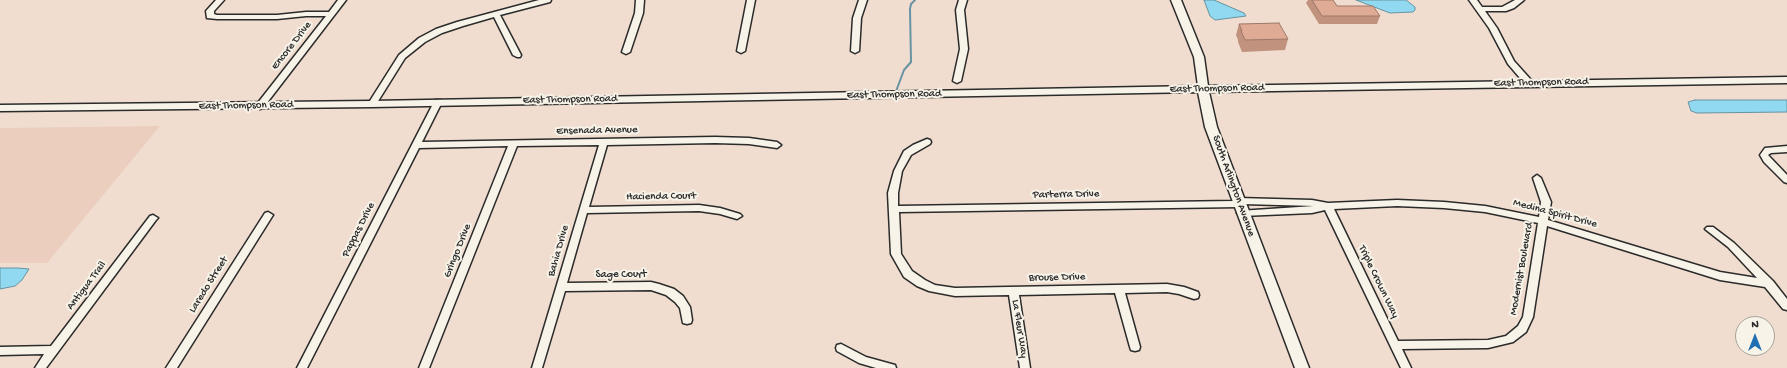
<!DOCTYPE html>
<style>
body{margin:0}
#map{position:relative;width:1787px;height:368px;overflow:hidden;background:#f0ddcf;font-family:"Gochi Hand",sans-serif}
canvas{display:block}
.north{position:absolute;left:1735px;top:316px;width:40px;height:40px;box-sizing:border-box;background:#f7f3e8;border:1px solid #a5a39c;border-radius:50%;rotate:0deg;font-size:11px;font-weight:700;line-height:16px;text-align:center;color:#2b2b2b}
.north::after{content:'';display:block;margin:auto;width:14px;height:18px;background:#1f6fb2;clip-path:polygon(50% 0,100% 100%,50% 72%,0 100%)}
</style>
<div id="map">
<canvas width="1787" height="368"></canvas>
<div class="north">N</div>
</div>
<script>
const context = document.querySelector('canvas').getContext('2d');
context.lineJoin = 'round';
function fill(path, color) {
  context.fillStyle = color;
  context.fill(path, 'evenodd');
}
function poly(rows) {
  const path = new Path2D();
  for (const r of rows) {
    path.moveTo(r[0], r[1]);
    for (let i = 2; i < r.length; i += 2) path.lineTo(r[i], r[i + 1]);
  }
  return path;
}
function trace(path, color, width, dash) {
  context.strokeStyle = color;
  context.lineWidth = width;
  context.lineCap = dash ? 'butt' : 'round';
  context.setLineDash(dash || []);
  context.stroke(path);
}
function label(font, color, halo, rows, align = 'center') {
  context.font = font + ' "Gochi Hand",sans-serif';
  context.lineWidth = 4;
  context.setLineDash([]);
  context.textBaseline = 'middle';
  context.strokeStyle = halo;
  context.fillStyle = color;
  for (const [text, x, y, turn = 0] of rows) {
    context.save();
    context.translate(x, y);
    context.rotate((+turn || 0) * Math.PI / 180);
    context.textAlign = isNaN(turn) ? turn : align;
    if (halo) context.strokeText(text, 0, 0);
    context.fillText(text, 0, 0);
    context.restore();
  }
}
fill(poly([
 [160,126,47,263,0,263,0,128]
]), '#ebcebd');
const water = poly([
 [1204,0,1214,0,1244,13,1246,16,1215,20,1210,16,1204,0],
 [1356,0,1406,0,1415,7,1415,10,1413,12,1390,13,1356,0],
 [1695,100,1787,100,1787,112,1697,113,1691,111,1688,102,1695,100],
 [0,268,18,268,29,269,22,280,15,286,0,289,0,268]
]);
fill(water, '#90d9f1');
trace(water, '#6893a2', 1);
trace(poly([
 [895,94,904,70,911,62,910,9,911,4,915,0]
]), '#6893a2', 2);
const street = poly([
 [216,0,224,0,214,11,214,14,217,15,277,15,306,12,329,12,338,0,346,0,263,108,260,109,256,106,257,104,326,16,306,16,277,19,217,19,207,18,206,11,216,0],
 [539,0,551,0,550,2,500,15,521,55,520,57,517,57,513,55,494,17,463,26,442,33,425,42,405,58,375,106,372,106,368,104,399,55,419,38,436,29,457,22,539,0],
 [636,0,644,0,643,13,630,52,626,54,622,52,635,13,636,0],
 [747,0,755,0,745,51,741,53,737,51,747,0],
 [859,0,867,0,861,18,859,51,855,53,851,51,853,18,859,0],
 [959,0,967,0,964,10,968,49,961,81,957,83,953,81,960,49,956,10,959,0],
 [1469,0,1477,0,1482,7,1502,7,1515,0,1524,0,1514,8,1506,11,1485,11,1497,28,1514,61,1532,81,1533,83,1532,85,1526,85,1508,64,1489,28,1469,0],
 [435,100,441,100,442,102,422,142,715,137,749,138,777,142,781,145,777,148,749,144,715,143,607,145,589,207,699,205,720,208,740,214,742,216,737,219,720,214,699,211,587,213,567,283,651,282,659,284,674,289,683,296,690,307,692,320,691,323,687,324,683,323,680,308,675,302,666,295,651,290,565,291,542,368,532,368,599,145,517,146,429,368,419,368,508,146,419,148,307,368,297,368,435,100],
 [927,139,930,140,931,142,930,144,911,155,902,171,898,193,898,206,1233,201,1238,198,1312,200,1328,203,1397,200,1444,202,1485,206,1539,217,1541,202,1533,178,1537,175,1541,178,1551,202,1548,220,1720,272,1757,278,1728,247,1705,229,1707,227,1713,227,1734,243,1773,281,1787,299,1787,310,1783,309,1765,287,1720,280,1547,226,1533,317,1526,332,1513,342,1488,348,1402,349,1411,368,1401,368,1325,210,1312,213,1242,216,1237,213,1239,211,1314,206,1243,204,1239,207,899,212,901,254,912,271,925,280,935,285,955,288,1167,284,1184,287,1198,292,1199,295,1198,298,1194,299,1179,294,1167,292,1125,293,1140,347,1139,350,1135,351,1131,350,1130,347,1115,293,1019,295,1030,368,1020,368,1009,295,955,296,929,291,917,286,904,277,891,254,888,193,894,171,904,151,913,145,927,139],
 [1397,206,1444,208,1485,212,1538,223,1523,317,1518,326,1506,336,1488,340,1398,341,1334,209,1397,206],
 [1787,146,1787,152,1771,153,1768,155,1787,175,1787,183,1784,182,1764,162,1760,155,1765,148,1787,146],
 [268,212,273,215,177,368,166,368,265,213,268,212],
 [153,215,158,218,156,220,46,368,35,368,44,354,0,355,0,347,51,346,150,216,153,215],
 [841,344,866,357,895,365,896,368,876,368,859,363,837,351,836,348,837,345,841,344]
]);
const secondary = poly([
 [1171,0,1181,0,1204,57,1208,86,1787,77,1787,83,1209,92,1217,127,1309,368,1295,368,1205,127,1198,92,372,107,0,111,0,105,372,101,1198,86,1194,57,1171,0]
]);
trace(street, '#2b2b2b', 3);
trace(secondary, '#2b2b2b', 3);
fill(street, '#f7f3e8');
fill(secondary, '#f7f3e8');
fill(poly([
 [1308,0,1333,0,1337,6,1380,16,1377,24,1319,24,1306,3],
 [1239,24,1288,39,1285,50,1242,52,1238,42,1238,40,1236,35]
]), '#c1937f');
const building = poly([
 [1312,0,1333,0,1337,6,1373,6,1380,16,1322,16,1312,0],
 [1279,23,1288,39,1245,40,1241,31,1242,31,1239,24,1279,23]
]);
fill(building, '#e0ab94');
trace(building, '#9d7868', 1);
label('11px', '#2b2b2b', '#f7f3e8', [
 ["Encore Drive",292,46,-52],
 ["East Thompson Road",1541,83,-1],
 ["East Thompson Road",1217,89,-1],
 ["East Thompson Road",894,95,-1],
 ["East Thompson Road",570,100,-1],
 ["East Thompson Road",246,106,-1],
 ["Ensenada Avenue",597,131,-1],
 ["South Arlington Avenue",1233,186,70],
 ["Parterra Drive",1066,195,-1],
 ["Hacienda Court",661,197,-1],
 ["Medina Spirit Drive",1555,214,15],
 ["Pappas Drive",359,230,-63],
 ["Gringo Drive",458,251,-68],
 ["Bahia Drive",559,251,-74],
 ["Modernist Boulevard",1522,269,-80],
 ["Sage Court",621,275],
 ["Brouse Drive",1057,278,-1],
 ["Triple Crown Way",1378,282,64],
 ["Laredo Street",209,285,-58],
 ["Antigua Trail",87,286,-53],
 ["La Fleur Way",1019,329,81]
]);
</script>
